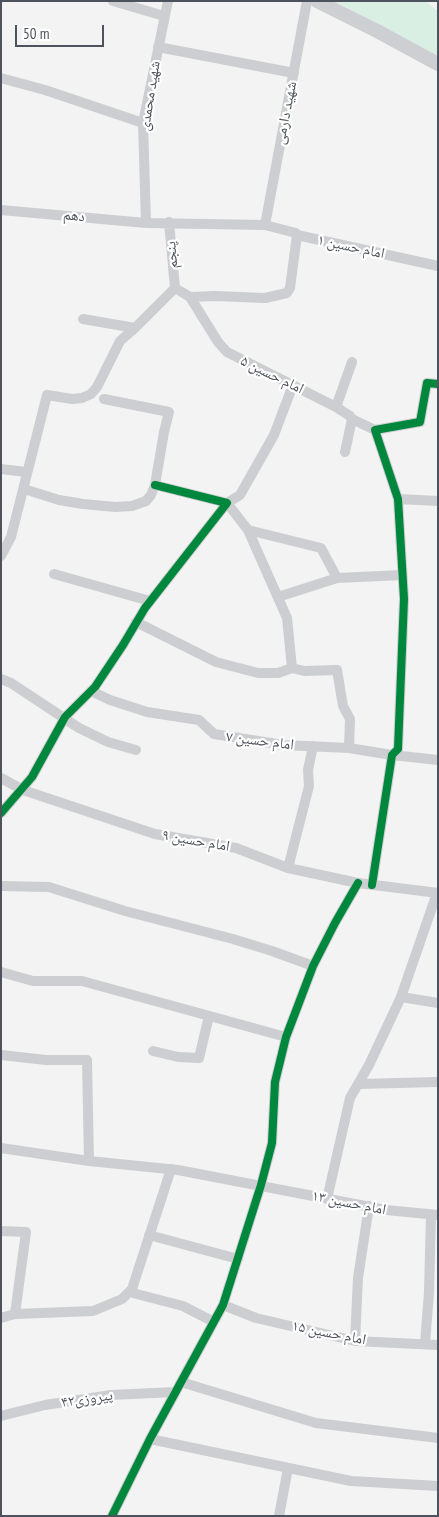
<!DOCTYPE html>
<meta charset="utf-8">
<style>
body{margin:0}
#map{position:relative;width:439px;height:1517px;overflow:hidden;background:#f3f3f3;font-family:"PT Sans Narrow",sans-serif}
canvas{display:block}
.frame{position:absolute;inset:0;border:2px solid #4c535d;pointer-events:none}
.scale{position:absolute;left:15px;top:25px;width:89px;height:22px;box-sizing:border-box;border:2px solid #4c535d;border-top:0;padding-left:6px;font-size:15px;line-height:18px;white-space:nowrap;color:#4c535d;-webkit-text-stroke:4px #fff;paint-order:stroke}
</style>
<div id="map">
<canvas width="439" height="1517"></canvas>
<div class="frame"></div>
<div class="scale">50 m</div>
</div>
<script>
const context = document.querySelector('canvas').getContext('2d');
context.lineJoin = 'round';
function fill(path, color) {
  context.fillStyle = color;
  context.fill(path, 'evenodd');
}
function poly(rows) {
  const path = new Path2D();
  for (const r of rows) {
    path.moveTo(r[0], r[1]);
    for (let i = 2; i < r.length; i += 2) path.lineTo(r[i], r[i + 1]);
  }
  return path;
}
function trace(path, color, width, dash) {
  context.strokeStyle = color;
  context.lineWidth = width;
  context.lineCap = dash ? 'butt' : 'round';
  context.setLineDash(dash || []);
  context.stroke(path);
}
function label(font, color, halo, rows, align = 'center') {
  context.font = font + ' "PT Sans Narrow","Noto Naskh Arabic",sans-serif';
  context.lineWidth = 4.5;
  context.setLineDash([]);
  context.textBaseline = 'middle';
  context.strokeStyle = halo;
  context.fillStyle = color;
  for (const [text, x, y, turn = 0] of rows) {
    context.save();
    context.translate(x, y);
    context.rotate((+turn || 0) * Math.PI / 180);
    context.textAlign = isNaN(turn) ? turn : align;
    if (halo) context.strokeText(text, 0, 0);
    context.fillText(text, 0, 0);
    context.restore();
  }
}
fill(poly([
 [334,1,425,1,438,11,438,56]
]), '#daefe4');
trace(poly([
 [113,1,164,16],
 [158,47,294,73],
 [1,78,45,90,143,123],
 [1,210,146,223,265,225,296,233,297,235,438,266],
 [169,222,175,288],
 [146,223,143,123,168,1],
 [265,225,307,1],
 [175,288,190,297,215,296,265,298,287,293,290,288,297,235],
 [190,297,218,342,227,352,336,407,350,416,352,419,375,430],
 [83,319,135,328],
 [336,407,352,362],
 [345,452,352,419],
 [1,469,26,472],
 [24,489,59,500,83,504,115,507,132,506,146,501,151,495,155,485,164,432,169,412,104,399],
 [398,499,438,501],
 [248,530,321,548,337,578],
 [1,556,11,537,47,395,72,399,82,398,91,394,97,387,120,341,135,328,175,288],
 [54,574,150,601],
 [278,597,337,578,402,575],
 [136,622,216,662,258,673,278,673,292,668,304,671,337,670,343,706,350,719,349,748],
 [292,668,287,618,248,530,227,503,240,495,274,435,293,385],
 [1,679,11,683,79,728,108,742,136,750],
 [91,691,110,700,147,712,199,720,214,734,283,745,349,748,392,755,438,760],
 [1,778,23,790,155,834,236,848,288,868,358,883,438,893],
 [1,813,32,777,65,717,95,687,123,645,145,608,227,503,155,485],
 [288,868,309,786,308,770,313,746],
 [372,885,392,755,398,749,404,599,398,499,375,430,420,422,427,383,438,384],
 [1,886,49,887,125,911,233,939,272,951,313,966],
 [1,972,33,981,82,981,286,1037],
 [401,997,438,1003],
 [153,1051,178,1057,199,1058,209,1016],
 [1,1055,46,1060,87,1060,89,1161],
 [358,1084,438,1082],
 [1,1148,89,1161,178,1170,386,1210,438,1215],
 [327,1199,350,1098,369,1065,401,997,437,893],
 [1,1231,26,1232,15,1314],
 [149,1235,238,1259],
 [129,1292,183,1306,214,1322],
 [223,1305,256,1318,355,1341,438,1345],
 [1,1318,15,1314,93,1311,122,1299,132,1289,171,1169],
 [355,1341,358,1278,369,1206],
 [425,1344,429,1292,431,1215],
 [181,1382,316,1423,438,1438],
 [1,1416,45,1405,111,1395,175,1392],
 [150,1439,351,1481,438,1486],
 [112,1516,150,1439,223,1305,261,1185,272,1143,275,1082,286,1037,313,966,335,923,358,883],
 [279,1516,288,1468]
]), '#cdced1', 10);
trace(poly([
 [317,1,377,31,438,64]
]), '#cecfd2', 14);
trace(poly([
 [1,813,32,777,65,717,95,687,123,645,145,608,227,503,155,485],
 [372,885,392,755,398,749,404,599,398,499,375,430,420,422,427,383,438,384],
 [112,1516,150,1439,223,1305,261,1185,272,1143,275,1082,286,1037,313,966,335,923,358,883]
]), '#00873e', 8);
label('15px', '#4c535d', '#fff', [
 ["شهید محمدی",150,96,-81],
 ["شهید دارمی",286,113,-79],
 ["دهم",74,216,5],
 ["امام حسین ۱",351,247,12],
 ["پنجم",172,255,-95],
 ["امام حسین ۵",272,375,26],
 ["امام حسین ۷",260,741,7],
 ["امام حسین ۹",196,841,10],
 ["امام حسین ۱۳",349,1203,11],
 ["امام حسین ۱۵",329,1333,11],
 ["پیروزی۴۲",87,1399,-8]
]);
</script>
